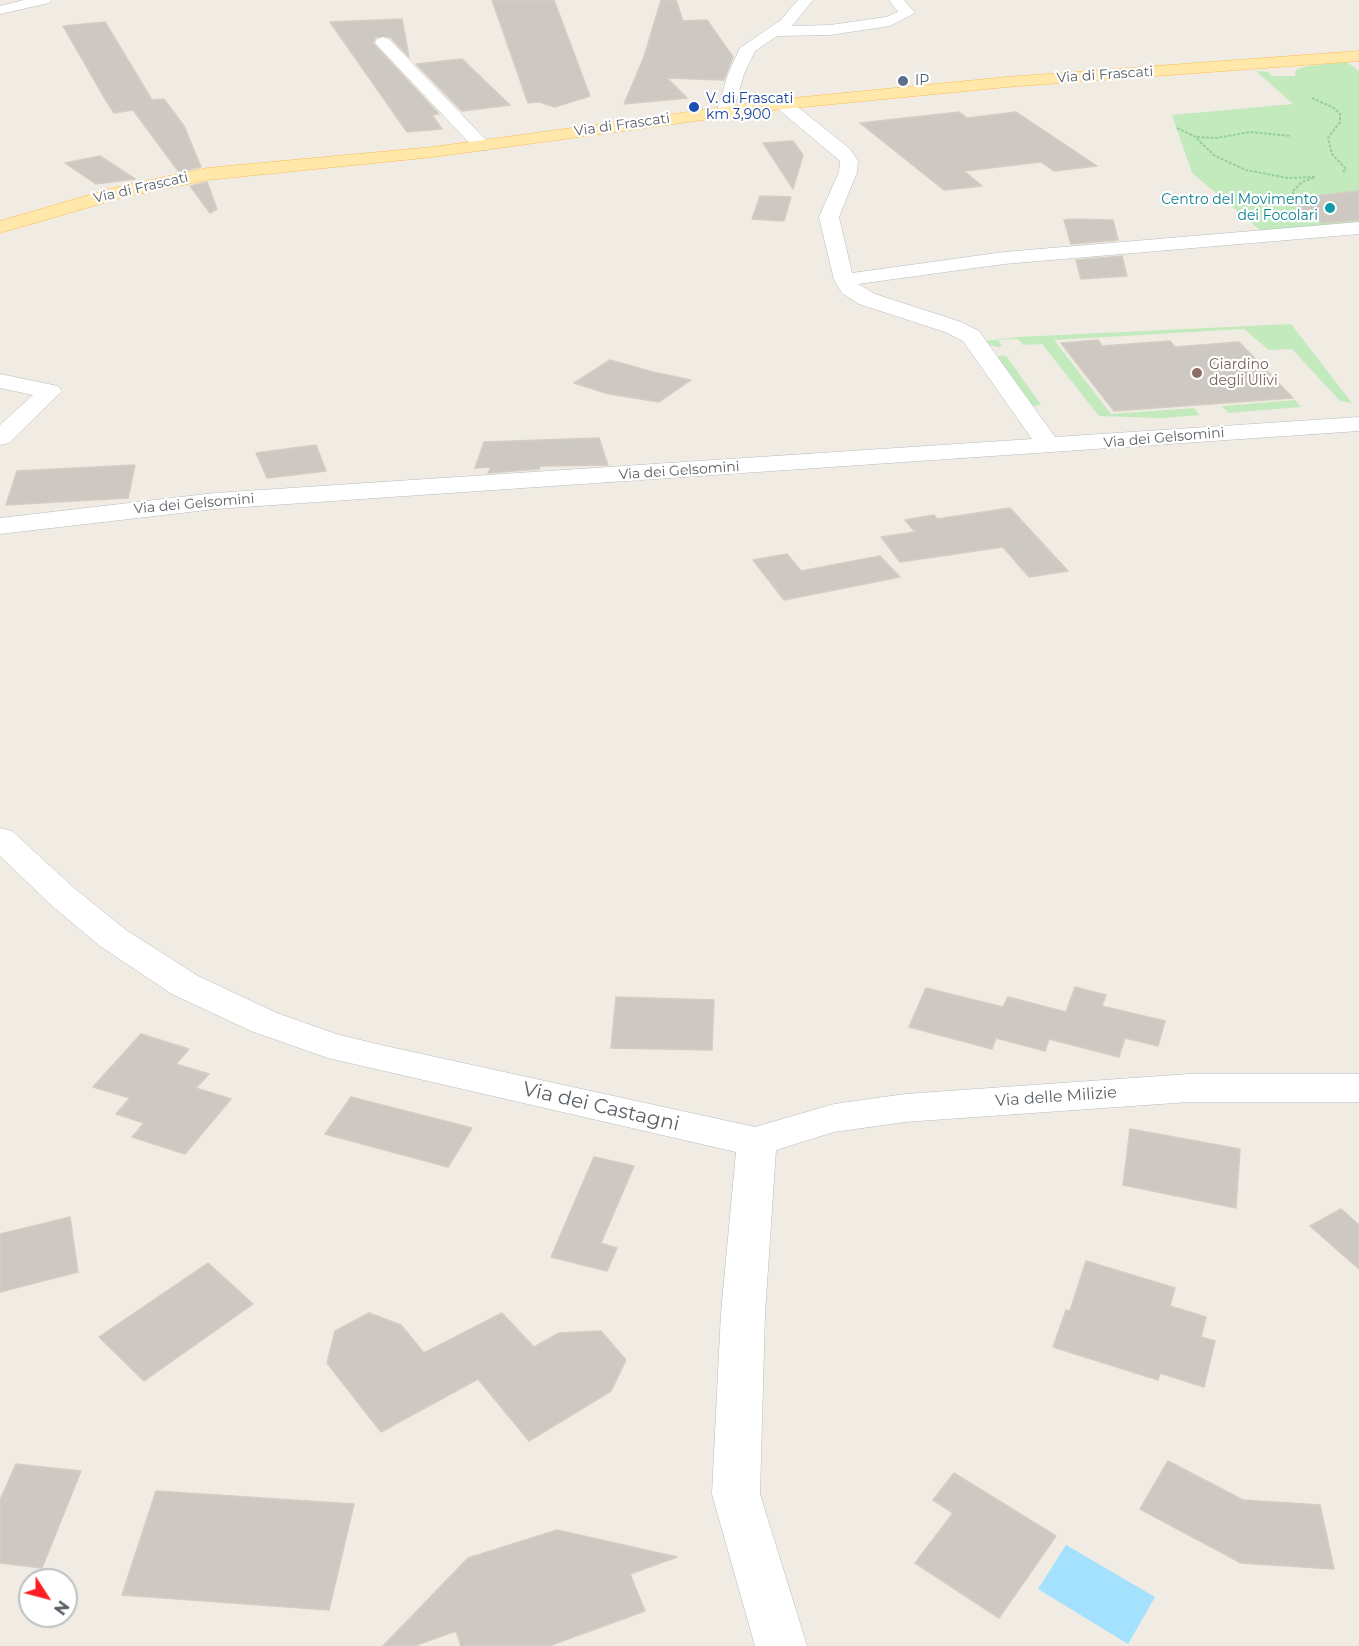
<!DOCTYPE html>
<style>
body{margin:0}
#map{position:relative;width:1359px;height:1646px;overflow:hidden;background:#f0ece3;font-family:Montserrat,sans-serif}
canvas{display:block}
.north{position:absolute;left:18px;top:1568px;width:60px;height:60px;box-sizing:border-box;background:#fff;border:2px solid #bdc0c2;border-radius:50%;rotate:126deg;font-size:16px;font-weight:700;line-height:24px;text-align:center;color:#5b6166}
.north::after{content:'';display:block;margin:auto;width:21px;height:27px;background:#fb1e24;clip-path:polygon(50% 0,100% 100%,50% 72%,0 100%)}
</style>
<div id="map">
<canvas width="1359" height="1646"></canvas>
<div class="north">N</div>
</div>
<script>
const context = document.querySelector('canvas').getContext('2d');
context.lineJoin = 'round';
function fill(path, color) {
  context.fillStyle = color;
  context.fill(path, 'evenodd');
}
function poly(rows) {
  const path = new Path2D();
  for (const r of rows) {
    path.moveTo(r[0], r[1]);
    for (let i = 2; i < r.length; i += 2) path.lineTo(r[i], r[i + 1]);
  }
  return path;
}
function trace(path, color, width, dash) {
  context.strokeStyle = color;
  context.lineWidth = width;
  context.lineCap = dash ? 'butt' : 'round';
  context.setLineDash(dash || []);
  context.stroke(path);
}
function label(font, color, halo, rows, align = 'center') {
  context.font = font + ' Montserrat,sans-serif';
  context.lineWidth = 4.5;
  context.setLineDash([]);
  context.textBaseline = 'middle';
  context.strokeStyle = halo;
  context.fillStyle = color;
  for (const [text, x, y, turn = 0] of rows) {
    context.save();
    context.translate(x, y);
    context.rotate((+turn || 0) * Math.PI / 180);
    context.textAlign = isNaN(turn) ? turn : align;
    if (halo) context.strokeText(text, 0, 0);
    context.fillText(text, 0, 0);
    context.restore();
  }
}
fill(poly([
 [1346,61,1359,71,1359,224,1261,231,1192,173,1172,115,1293,104,1256,71,1268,72,1272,76,1295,76,1296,70,1304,67],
 [1291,324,1352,403,1340,401,1292,349,1269,350,1244,329,1054,340,1111,414,1194,408,1200,415,1161,418,1099,416,1042,344,1023,345,1018,339,998,340,1002,346,999,347,989,345,985,341,1018,337],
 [1002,355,1007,357,1041,405,1032,406,997,357],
 [1295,400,1301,407,1228,413,1222,406]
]), '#c2eabd');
fill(poly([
 [1066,1545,1155,1597,1128,1644,1038,1589]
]), '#a4e1ff');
const building = poly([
 [492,0,554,0,590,96,555,107,539,102,528,103,492,0],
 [661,0,676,0,683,21,707,20,733,57,724,80,667,78,687,98,624,104,644,57,661,0],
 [402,19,409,57,390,37,376,37,373,43,439,114,432,115,442,129,407,132,330,22,402,19],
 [105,22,152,100,164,99,184,126,201,167,179,172,133,110,114,113,105,99,63,26,105,22],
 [462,59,510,105,462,111,416,64,462,59],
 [959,112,967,118,1016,112,1097,166,1054,171,1041,162,964,171,982,186,944,190,860,123,959,112],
 [793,141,803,155,793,189,763,143,793,141],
 [100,156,135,179,96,184,65,163,100,156],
 [207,182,217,209,210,213,190,186,207,182],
 [1359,191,1359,220,1323,223,1286,199,1359,191],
 [760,196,791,197,784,221,752,219,760,196],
 [1071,219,1113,220,1118,240,1071,244,1064,220,1071,219],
 [1122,256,1127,276,1081,279,1076,260,1122,256],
 [1098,340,1102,346,1170,341,1175,347,1239,342,1293,398,1114,411,1061,343,1098,340],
 [610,360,653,372,691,380,659,402,609,394,574,383,610,360],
 [599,438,608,465,540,466,539,469,488,473,491,467,475,468,484,442,599,438],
 [316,445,326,471,267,478,256,453,316,445],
 [135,465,128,498,6,505,17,471,135,465],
 [1010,508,1068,571,1029,577,1003,547,900,562,881,537,915,532,905,520,934,515,937,519,1010,508],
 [787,554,801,571,880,556,900,577,784,600,753,560,787,554],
 [1075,987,1106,995,1102,1006,1165,1021,1158,1046,1125,1038,1119,1057,1049,1039,1045,1051,996,1038,992,1049,909,1027,926,988,1003,1007,1008,997,1066,1012,1075,987],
 [616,997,714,1000,712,1050,611,1048,616,997],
 [141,1034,189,1049,176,1064,209,1074,196,1088,231,1099,185,1154,132,1137,144,1123,116,1114,130,1098,93,1087,141,1034],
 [351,1097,472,1128,448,1167,325,1134,351,1097],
 [1130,1129,1240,1149,1236,1208,1123,1185,1130,1129],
 [594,1157,634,1166,601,1243,617,1248,607,1271,551,1257,594,1157],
 [1341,1209,1359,1225,1359,1269,1310,1226,1341,1209],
 [70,1217,78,1272,0,1292,0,1234,70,1217],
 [1086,1261,1175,1288,1170,1306,1206,1317,1201,1337,1215,1341,1204,1387,1160,1373,1158,1380,1053,1347,1066,1310,1070,1311,1086,1261],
 [208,1263,253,1304,144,1381,99,1337,208,1263],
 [369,1313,401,1325,424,1353,502,1313,534,1347,559,1333,601,1331,626,1360,611,1391,529,1441,478,1379,381,1432,327,1363,335,1331,369,1313],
 [1168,1461,1243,1500,1320,1505,1334,1569,1241,1563,1140,1509,1168,1461],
 [16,1464,81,1471,42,1568,0,1563,0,1500,16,1464],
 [954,1473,1056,1536,999,1618,915,1563,953,1513,933,1500,954,1473],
 [156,1491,354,1504,329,1610,122,1595,156,1491],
 [557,1530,677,1557,630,1574,645,1611,549,1646,461,1646,456,1631,414,1646,383,1646,468,1558,557,1530]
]);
fill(building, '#cdc9c2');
trace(building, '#d5cdc1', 1.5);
const minor = poly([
 [24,0,51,0,49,3,0,14,0,6,24,0],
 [798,0,813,0,792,26,830,25,886,17,898,12,889,0,904,0,915,13,890,26,830,35,777,36,755,51,744,74,732,115,720,115,717,111,728,74,740,48,781,20,798,0],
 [383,37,389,39,488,142,491,146,488,150,476,150,377,45,375,42,377,39,383,37],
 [783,99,789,100,850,149,858,161,857,172,839,217,852,273,1004,252,1359,222,1359,234,1004,264,858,284,875,294,961,322,979,331,1055,437,1359,417,1359,431,215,509,0,534,0,518,215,493,1032,439,963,341,945,332,859,304,842,293,834,280,819,217,839,172,840,161,777,108,774,104,777,100,783,99],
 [0,374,58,386,62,391,9,443,0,445,0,425,33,395,0,388,0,374],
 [0,828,12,831,74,888,126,930,198,976,277,1013,336,1034,381,1045,755,1127,834,1104,905,1094,1189,1074,1359,1074,1359,1102,1189,1102,905,1122,834,1132,776,1150,765,1313,760,1494,807,1646,755,1646,712,1494,721,1313,736,1152,328,1058,251,1031,172,994,100,946,50,904,0,856,0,828]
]);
const major = poly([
 [1359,51,1359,61,1007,87,783,109,433,157,207,180,124,197,0,233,0,221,113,188,207,168,433,147,783,99,1007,77,1359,51]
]);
trace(minor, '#b6bbbf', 1);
trace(major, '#ffba4d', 1);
trace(poly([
 [1312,98,1334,108,1340,114,1340,122,1328,138,1332,154,1346,169,1342,173],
 [1177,128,1194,136,1215,156,1246,170,1288,178,1315,177,1302,182,1292,192,1297,197],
 [1197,137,1216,138,1251,132,1291,136]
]), '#97cea0', 2, [3, 1.5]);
fill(minor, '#fff');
fill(major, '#ffe8a9');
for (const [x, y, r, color] of [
 [903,81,6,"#5c6f8a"],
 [694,107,6,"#1a4fb4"],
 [1330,208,6,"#0f9aa8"],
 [1197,373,6,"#8d6e63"]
]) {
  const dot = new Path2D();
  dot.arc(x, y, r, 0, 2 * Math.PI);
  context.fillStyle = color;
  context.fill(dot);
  trace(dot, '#fff', 2);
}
label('14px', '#5b6166', '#fff', [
 ["Via di Frascati",1105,75,-4],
 ["Via di Frascati",622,125,-8],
 ["Via di Frascati",141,188,-13],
 ["Via dei Gelsomini",1164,438,-5],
 ["Via dei Gelsomini",679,471,-4],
 ["Via dei Gelsomini",194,504,-5]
]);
label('14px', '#4e5e75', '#fff', [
 ["IP",915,81]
], 'left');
label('14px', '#164399', '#fff', [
 ["V. di Frascati",706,99],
 ["km 3,900",706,115]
], 'left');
label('14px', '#0d838f', '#fff', [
 ["Centro del Movimento",1318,200],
 ["dei Focolari",1318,216]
], 'right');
label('14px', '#785e54', '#fff', [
 ["Giardino",1209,365],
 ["degli Ulivi",1209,381]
], 'left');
label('16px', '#5b6166', '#fff', [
 ["Via delle Milizie",1056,1097,-4]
]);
label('20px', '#5b6166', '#fff', [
 ["Via dei Castagni",601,1107,13]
]);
</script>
